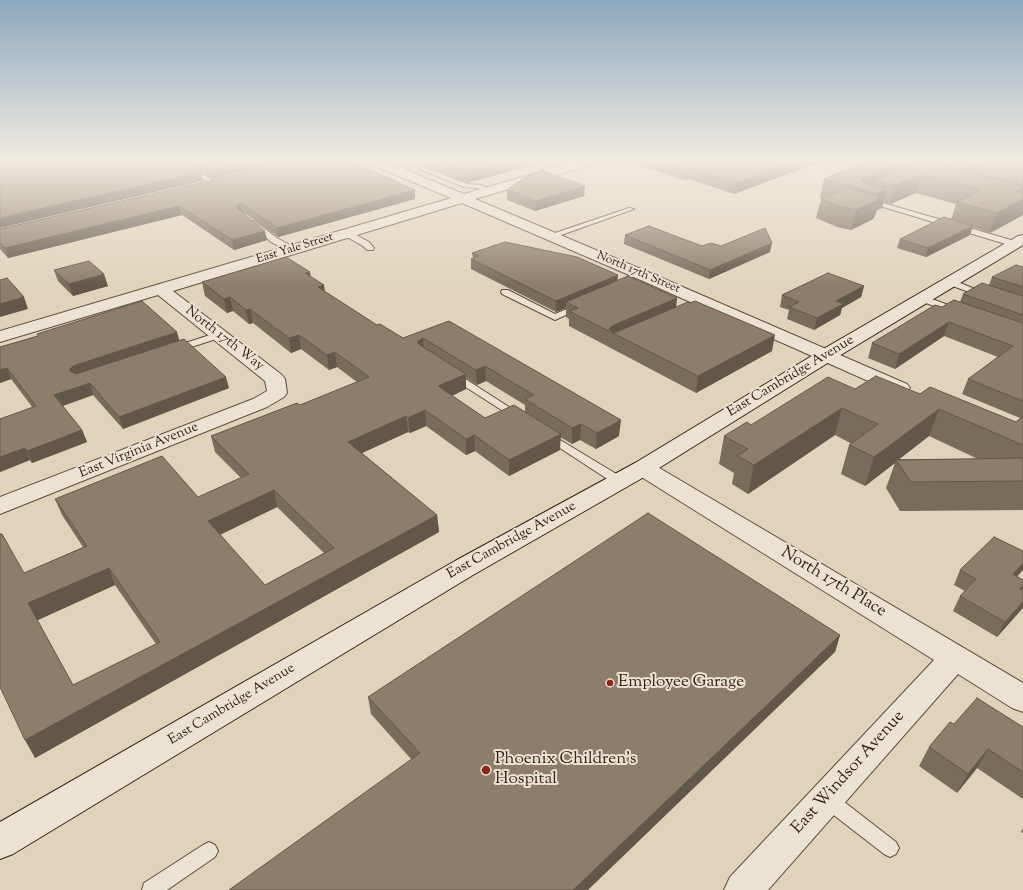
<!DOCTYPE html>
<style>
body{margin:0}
canvas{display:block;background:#dfd3bb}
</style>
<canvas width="1023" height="890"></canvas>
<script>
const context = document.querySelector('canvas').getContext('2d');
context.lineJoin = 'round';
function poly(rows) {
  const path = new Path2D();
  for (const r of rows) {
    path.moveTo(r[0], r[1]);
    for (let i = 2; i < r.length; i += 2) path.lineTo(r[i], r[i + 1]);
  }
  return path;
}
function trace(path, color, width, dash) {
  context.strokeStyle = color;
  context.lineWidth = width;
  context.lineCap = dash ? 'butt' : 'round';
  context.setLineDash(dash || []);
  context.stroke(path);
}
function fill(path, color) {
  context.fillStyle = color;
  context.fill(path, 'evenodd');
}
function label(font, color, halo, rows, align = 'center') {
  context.font = font + ' "Sorts Mill Goudy",serif';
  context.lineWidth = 4;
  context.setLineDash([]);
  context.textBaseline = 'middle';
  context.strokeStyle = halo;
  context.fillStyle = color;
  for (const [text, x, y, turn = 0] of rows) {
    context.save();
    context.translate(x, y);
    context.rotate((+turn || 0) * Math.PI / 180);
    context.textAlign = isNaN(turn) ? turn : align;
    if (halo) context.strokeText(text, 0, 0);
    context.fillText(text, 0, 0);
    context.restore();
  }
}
const lane = poly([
 [415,161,423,161,426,163,396,172,393,170,417,163,415,161],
 [522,161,531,161,558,172,553,173,522,161],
 [190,167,217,183,218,184,213,185,188,170,188,168,190,167],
 [423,167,467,184,481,185,492,191,489,193,478,188,464,187,421,170,420,169,423,167],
 [869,199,1018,242,1019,244,1015,246,1012,246,867,202,866,201,869,199],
 [629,208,634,209,553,238,550,238,546,236,629,208],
 [254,221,277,238,295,248,295,252,289,252,271,242,252,224,252,222,254,221],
 [345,232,351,232,369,242,374,248,373,250,367,250,363,246,345,236,345,232],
 [947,280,953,280,987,294,983,296,980,296,947,284,947,280],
 [502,290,508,290,555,314,579,304,583,307,555,320,502,294,501,292,502,290],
 [923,296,960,309,961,311,957,314,920,301,919,299,920,297,923,296],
 [219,332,224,335,222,337,176,352,171,349,173,347,219,332],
 [453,372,456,373,523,416,518,419,514,418,450,377,448,375,450,373,453,372],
 [547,432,623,478,625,481,623,484,615,484,543,437,542,435,543,433,547,432],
 [828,792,834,794,896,842,899,848,896,854,890,857,884,854,822,806,819,800,822,794,828,792],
 [209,842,215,845,218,851,215,857,167,890,142,890,144,883,203,845,209,842]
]);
const street = poly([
 [368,161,384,161,464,194,577,161,596,161,594,164,475,199,655,275,907,384,910,388,907,392,900,394,893,392,643,281,462,203,173,291,282,375,285,379,287,393,284,397,267,407,0,514,0,497,253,399,267,391,265,381,158,295,0,342,0,331,451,198,370,164,368,161],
 [643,461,651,463,1023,683,1023,712,1012,708,958,674,768,890,724,890,730,877,934,660,635,473,632,468,635,463,643,461]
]);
const secondary = poly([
 [1023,235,1023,245,834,359,651,473,473,575,13,854,0,859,0,822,455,561,635,463,820,351,1018,236,1023,235]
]);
trace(lane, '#5d4e3c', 2);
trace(street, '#5d4e3c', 2);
trace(secondary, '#322212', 2);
fill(lane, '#eae2d3');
fill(street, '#eae2d3');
fill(secondary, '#eae2d3');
fill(poly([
 [182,161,288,161,212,179],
 [296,161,415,190,415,199,278,237,243,212,267,240,234,250,182,215,8,258,0,249,0,229],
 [422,161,530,161,530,166,467,183,422,166],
 [625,161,822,161,734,194,689,179,684,180],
 [869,161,1023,161,1023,215,990,233,972,227,970,235,926,257,897,248,900,239,951,220,956,204,916,193,890,204,883,202,882,208,877,210,875,216,874,217,873,219,851,230,837,227,816,218,821,199,822,198,820,198,824,179],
 [585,186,584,196,535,211,507,200,507,190],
 [625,235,702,246,721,246,770,252,709,279,624,244],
 [472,253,618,280,677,298,676,308,772,351,696,393,569,326,569,319,566,317,566,308,556,312,471,269,471,259,473,258],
 [1023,267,1023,416,1020,418,962,394,968,379,998,357,944,336,895,369,868,358,872,343,942,307,960,302,963,294,989,285,992,277],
 [54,270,108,286,73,296,58,281],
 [311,277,325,292,377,325,403,338,449,321,619,436,596,449,580,440,572,444,560,437,560,450,509,476,475,451,466,455,426,426,410,433,408,432,362,453,437,515,439,532,35,758,24,573,83,547,62,515,55,499,198,497,241,478,215,452,211,436,300,405,357,382,337,367,329,370,301,349,291,353,253,323,249,324,233,311,227,313,205,296,202,282],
 [466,378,477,385,486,381,525,405,525,412,485,418,452,396,466,389],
 [277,507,324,553,265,585,220,535],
 [115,585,156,644,73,685,37,620],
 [864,286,861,297,842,308,840,315,814,330,787,319,789,310,780,307,782,295],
 [37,334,179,341,229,388,123,429,93,395,63,406,82,430,87,442,32,463,30,460,0,472,33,408,11,379,0,383,0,347,37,336],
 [855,389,920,394,1016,422,1023,416,1023,510,900,511,886,488,895,463,865,486,841,474,849,445,852,444,835,435,748,494,732,484,734,473,719,464,724,436,751,425],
 [929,436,978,459,899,459],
 [960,570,1017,577,1023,580,1023,588,1022,590,1023,591,1023,607,1022,609,997,637,953,611,960,596,965,591,954,585],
 [840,635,835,652,411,759,371,714,368,697],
 [954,724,1023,727,1023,799,977,768,957,793,919,766,929,747],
 [1023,828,1023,833,1021,832]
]), '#786c5b');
fill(poly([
 [251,161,288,161,212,179,210,170],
 [508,161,530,161,530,166,467,183,467,172],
 [540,161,546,161,540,163],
 [795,161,822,161,734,194,736,183],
 [905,161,912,161,908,176,876,180,873,191,860,189,862,179],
 [981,161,996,161,972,172,971,173,960,179,962,170],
 [690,168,689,179,684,180,686,170],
 [201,172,203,181,0,228,0,218],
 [921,174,916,193,890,204,896,185],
 [585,186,584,196,535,211,536,201],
 [1023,187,1023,192,1020,201,1023,199,1023,215,990,233,997,213,1016,191],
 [887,189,882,208,877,210,875,216,874,217,873,219,851,230,856,210,874,202,876,194],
 [415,190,415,199,278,237,277,228],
 [241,203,243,212,237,208,237,206],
 [179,206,182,215,8,258,5,248],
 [973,226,970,235,926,257,928,248],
 [265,231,267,240,234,250,232,240],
 [772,243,770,252,709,279,710,270],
 [310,272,312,285,305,273],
 [104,274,108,286,73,296,69,284],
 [618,275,617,286,566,302,566,308,556,312,556,301],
 [324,285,326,299,318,287],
 [864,286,861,297,842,308,840,315,814,330,817,318,836,301],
 [24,297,28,309,0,317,0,304],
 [230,297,233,311,227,313,224,299],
 [677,298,675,313,621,337,609,331,609,329,612,326],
 [250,309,253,323,249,324,246,310],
 [949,322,944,336,895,369,899,354],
 [177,332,180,343,77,378,70,371,70,369,73,366],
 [299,335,301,349,291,353,289,338],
 [775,335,772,351,696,393,698,376],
 [423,338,424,353,417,342],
 [335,352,337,367,329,370,327,355],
 [485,366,486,381,477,385,476,370],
 [7,368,11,379,0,383,0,370],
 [466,374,466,389,439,402,438,386],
 [226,377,229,388,123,429,119,417],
 [90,383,93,395,59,407,54,395],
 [842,408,835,435,748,494,754,465],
 [939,409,929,436,897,461,896,460,895,463,865,486,874,457],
 [425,410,426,426,410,433,408,418],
 [406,416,408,432,351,458,348,442],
 [621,420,619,436,596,449,597,433],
 [581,424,580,440,572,444,572,428],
 [82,430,87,442,32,463,27,451],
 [561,434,560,450,509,476,509,460],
 [474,435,475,451,466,455,466,439],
 [25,448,30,460,0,472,0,457],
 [274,490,277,507,213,538,208,521],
 [437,515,439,532,35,758,25,740],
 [1023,563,1023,570,1006,589,1013,574],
 [109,568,115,585,36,621,28,603],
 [1023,585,1023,588,1019,596,1020,589],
 [1023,602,1023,607,1022,609,997,637,1005,622],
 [840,635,835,652,588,890,573,890],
 [988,749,977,768,957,793,968,774]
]), '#62584a');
const building = poly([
 [5,161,181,161,201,172,0,218,0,162,5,161],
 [195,161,251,161,210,170,195,161],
 [296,161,349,161,415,190,277,228,241,203,237,206,237,208,265,231,232,240,179,206,5,248,0,243,0,229,296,161],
 [437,161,508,161,467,172,437,161],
 [659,161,795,161,736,183,690,168,686,170,659,161],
 [869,161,905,161,862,179,862,182,887,189,876,194,824,179,869,161],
 [920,161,925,161,1023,186,1023,187,1016,191,1023,193,1023,199,997,213,957,202,981,190,921,174,896,185,876,180,920,161],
 [928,161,981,161,962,170,928,161],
 [996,161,1023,161,1023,185,972,172,996,161],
 [544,171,585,186,536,201,507,190,527,176,544,171],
 [848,188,881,197,876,199,878,200,856,210,842,207,821,199,848,188],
 [944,217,973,226,928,248,900,239,944,217],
 [649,226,702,246,711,243,721,246,765,228,772,243,710,270,625,235,649,226],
 [505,242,577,257,618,275,556,301,471,259,479,256,472,253,505,242],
 [286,257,310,272,305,273,324,285,318,287,377,325,380,324,403,338,449,321,621,420,597,433,581,424,572,428,525,399,534,395,485,366,476,370,423,338,417,342,420,345,466,374,438,386,485,418,514,405,561,434,509,460,474,435,466,439,425,410,408,418,406,416,348,442,437,515,25,740,0,687,0,534,2,534,24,573,87,546,55,499,162,456,198,497,249,474,211,436,297,403,300,405,369,377,335,352,327,355,299,335,289,338,250,309,246,310,230,297,224,299,202,282,286,257],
 [274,490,334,548,265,585,208,521,274,490],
 [109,568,160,642,73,685,28,603,109,568],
 [89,261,104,274,69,284,54,270,89,261],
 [1016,265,1023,267,1023,287,992,277,1016,265],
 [828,273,864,286,836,301,843,304,817,318,789,307,799,302,782,295,828,273],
 [628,276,677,298,612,326,609,329,614,333,688,302,690,303,695,301,775,335,698,376,569,311,578,308,566,302,628,276],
 [7,278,24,297,0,304,0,280,7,278],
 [982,283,1023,296,1023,315,963,294,982,283],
 [954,300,1023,323,1023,401,968,379,1013,346,949,322,899,354,872,343,935,305,942,307,954,300],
 [142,301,177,332,73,366,70,369,70,371,76,374,184,339,226,377,119,417,90,383,54,395,82,430,27,451,25,448,0,457,0,419,36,406,7,368,0,370,0,347,38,336,37,334,142,301],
 [876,376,920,394,930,387,1016,422,1023,416,1023,445,939,409,874,457,849,445,878,424,842,408,754,465,737,456,748,449,724,436,747,422,751,425,828,377,855,389,876,376],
 [1023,458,1023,481,911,482,896,460,1023,458],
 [648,513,840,635,573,890,229,890,420,753,368,697,648,513],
 [994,537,1023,551,1023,563,1013,574,1023,580,1023,585,1020,589,1023,591,1023,602,1005,622,960,596,976,579,960,570,994,537],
 [977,698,1023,727,1023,772,988,749,968,774,929,747,950,722,954,724,977,698]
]);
fill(building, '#8c7e6a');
trace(building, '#62584a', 1);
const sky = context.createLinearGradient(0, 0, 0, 286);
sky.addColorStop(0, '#8da8bf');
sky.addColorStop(0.56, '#f1ebe0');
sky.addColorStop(1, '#f1ebe000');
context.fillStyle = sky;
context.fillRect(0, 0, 1023, 286);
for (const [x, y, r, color] of [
 [610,683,4,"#8f2418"],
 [486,770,5,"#8f2418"]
]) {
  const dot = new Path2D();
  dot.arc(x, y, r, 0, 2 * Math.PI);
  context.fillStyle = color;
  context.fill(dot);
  trace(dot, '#eae2d3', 1.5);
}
label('12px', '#322212', '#eae2d3', [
 ["East Yale Street",295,249,-17],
 ["North 17th Street",638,273,23]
]);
label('14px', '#322212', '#eae2d3', [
 ["North 17th Way",224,339,38],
 ["East Cambridge Avenue",791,377,-31],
 ["East Virginia Avenue",139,451,-22],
 ["East Cambridge Avenue",512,541,-29],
 ["East Cambridge Avenue",232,705,-31]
]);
label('17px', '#322212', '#eae2d3', [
 ["North 17th Place",833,583,31],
 ["East Windsor Avenue",849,773,-48]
]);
label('17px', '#322212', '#eae2d3', [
 ["Employee Garage",618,683],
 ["Phoenix Children's",495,760],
 ["Hospital",495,780]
], 'left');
</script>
